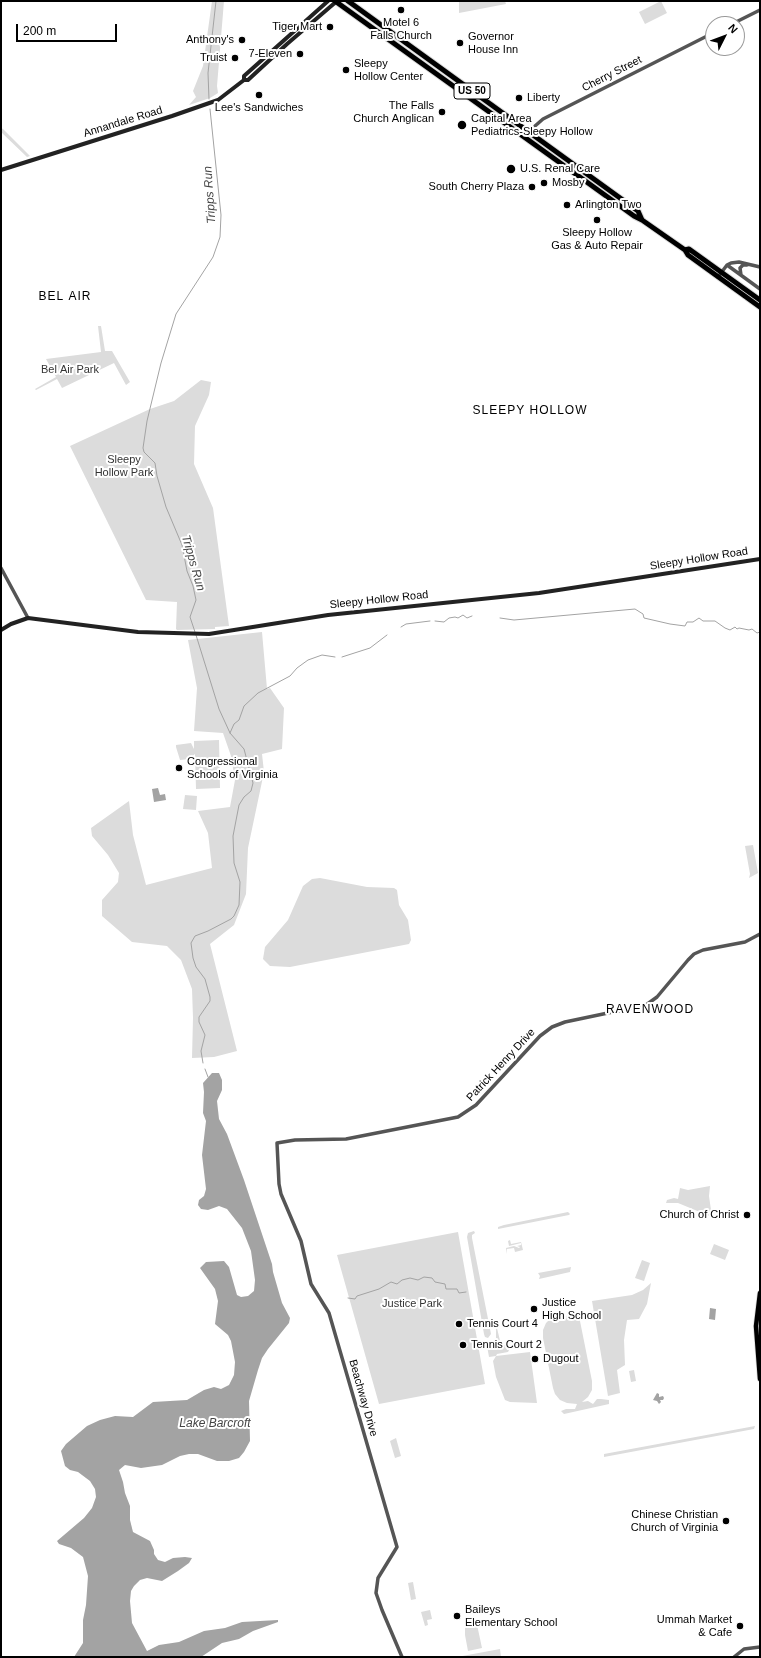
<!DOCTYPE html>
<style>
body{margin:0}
#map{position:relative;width:761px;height:1658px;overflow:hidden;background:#fff;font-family:Helvetica,sans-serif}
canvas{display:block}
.frame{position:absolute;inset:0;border:2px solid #000;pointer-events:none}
.north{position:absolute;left:705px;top:16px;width:40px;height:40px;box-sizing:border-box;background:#fff;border:1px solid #999;border-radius:50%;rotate:48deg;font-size:11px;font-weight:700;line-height:16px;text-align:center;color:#000}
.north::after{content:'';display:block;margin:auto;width:14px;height:18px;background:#000;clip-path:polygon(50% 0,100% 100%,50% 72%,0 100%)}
.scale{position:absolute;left:16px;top:24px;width:101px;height:18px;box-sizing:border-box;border:2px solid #000;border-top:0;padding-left:5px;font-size:12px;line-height:14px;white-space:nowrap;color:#000;-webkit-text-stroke:3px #fff;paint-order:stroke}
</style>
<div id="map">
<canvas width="761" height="1658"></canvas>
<div class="frame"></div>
<div class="north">N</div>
<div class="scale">200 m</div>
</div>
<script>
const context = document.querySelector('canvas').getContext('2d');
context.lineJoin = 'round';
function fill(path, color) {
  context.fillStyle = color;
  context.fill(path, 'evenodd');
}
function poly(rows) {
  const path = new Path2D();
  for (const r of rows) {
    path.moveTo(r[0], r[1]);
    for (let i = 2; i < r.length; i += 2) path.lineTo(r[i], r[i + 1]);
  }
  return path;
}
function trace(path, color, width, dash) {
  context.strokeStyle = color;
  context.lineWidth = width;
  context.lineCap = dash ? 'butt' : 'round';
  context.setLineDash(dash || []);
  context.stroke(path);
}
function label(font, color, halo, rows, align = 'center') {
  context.font = font + ' Helvetica,sans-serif';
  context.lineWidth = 4;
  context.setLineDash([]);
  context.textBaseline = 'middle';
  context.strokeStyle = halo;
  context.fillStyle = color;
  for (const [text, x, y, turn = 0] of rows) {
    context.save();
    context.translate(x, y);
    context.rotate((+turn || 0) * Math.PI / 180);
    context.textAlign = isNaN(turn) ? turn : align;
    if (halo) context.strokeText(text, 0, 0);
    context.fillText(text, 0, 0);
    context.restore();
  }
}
fill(poly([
 [212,1,224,1,217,86,218,93,210,98,189,105,196,97,193,91,203,66],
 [459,1,505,1,506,4,459,13],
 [661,1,667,13,645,24,639,12],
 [1,128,3,129,30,156,27,157,1,132],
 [98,326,101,326,105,351,112,351,130,382,126,385,114,363,62,388,57,379,36,390,35,389,56,377,46,359,101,352],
 [201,380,211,382,209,395,195,426,194,464,213,508,229,626,215,627,215,629,177,630,176,629,177,602,146,600,70,446,150,409,174,401],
 [262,632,267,689,270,688,284,708,282,749,262,754,264,772,248,848,246,894,234,925,210,944,237,1051,214,1057,192,1058,193,1018,192,989,181,960,167,946,132,942,102,916,102,900,118,882,119,873,108,855,92,836,91,828,129,801,133,835,146,885,212,868,208,833,198,811,230,807,235,780,231,756,223,733,194,731,197,688,188,640],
 [219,740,220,788,196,789,195,754,189,759,180,760,176,747,176,745,191,743,194,749,194,741],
 [185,795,197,796,196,810,183,809],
 [753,845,758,873,749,878,750,874,745,846],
 [320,878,367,887,394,888,397,890,399,905,408,920,411,940,409,944,290,967,270,966,263,959,265,947,288,920,303,886,312,879],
 [710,1186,709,1196,712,1217,678,1203,666,1203,667,1200,674,1198,678,1199,680,1188,688,1190],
 [568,1212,570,1214,569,1215,498,1229,498,1227,504,1225],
 [474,1231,475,1233,472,1235,472,1238,491,1334,488,1338,485,1337,484,1334,467,1237,468,1233],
 [458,1232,485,1384,379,1404,337,1255],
 [510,1240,511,1244,521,1242,523,1250,515,1252,514,1248,507,1249,507,1254,506,1248,514,1246,519,1248,520,1247,517,1246,521,1245,521,1243,509,1246,508,1241],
 [714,1244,729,1250,725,1260,710,1254],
 [642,1260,650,1263,644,1281,635,1278],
 [571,1267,570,1272,539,1279,540,1276,538,1273],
 [651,1283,647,1304,639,1319,627,1320,624,1340,625,1365,617,1370,620,1393,608,1396,592,1301,632,1295,643,1290],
 [559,1315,568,1316,576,1320,576,1317,579,1316,592,1381,592,1390,588,1397,582,1402,588,1401,593,1404,597,1399,601,1399,609,1400,609,1404,564,1414,561,1411,566,1409,575,1409,577,1404,567,1403,560,1400,555,1394,553,1388,543,1338,543,1330,546,1323,551,1318],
 [496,1328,497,1328,501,1345,506,1345,507,1350,509,1350,508,1352,497,1354,496,1356,530,1352,537,1403,510,1402,505,1400,496,1377,493,1361,496,1356,489,1357,487,1346,496,1339],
 [634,1370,636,1381,631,1382,629,1371],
 [755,1426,754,1429,604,1457,604,1454],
 [396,1438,401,1456,395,1458,390,1441],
 [413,1582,416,1599,411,1600,408,1583],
 [430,1610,432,1619,427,1620,428,1625,425,1626,421,1612],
 [476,1620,482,1648,468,1651,465,1635,465,1623],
 [500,1649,501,1657,457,1657]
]), '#dcdcdc');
fill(poly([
 [158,788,160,795,165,794,166,800,154,802,152,789],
 [212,1073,219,1073,222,1080,222,1090,217,1101,219,1119,227,1134,244,1180,272,1264,273,1272,282,1303,290,1318,289,1323,268,1349,262,1358,258,1370,249,1401,250,1441,244,1452,239,1458,229,1461,217,1461,198,1454,189,1454,180,1456,162,1465,141,1468,125,1465,119,1470,123,1482,125,1493,130,1506,130,1520,133,1532,150,1541,154,1550,154,1554,158,1560,165,1562,173,1558,185,1557,192,1558,189,1563,178,1571,162,1581,147,1578,140,1580,134,1586,131,1591,130,1601,132,1623,147,1651,159,1645,179,1642,204,1631,225,1628,242,1622,278,1620,278,1622,253,1631,239,1639,222,1643,201,1657,74,1657,83,1643,83,1620,86,1605,88,1576,83,1557,71,1548,59,1544,57,1541,84,1518,92,1508,96,1497,95,1489,90,1481,78,1472,70,1470,65,1466,61,1451,66,1444,87,1426,100,1420,115,1416,133,1417,153,1402,187,1400,204,1390,214,1387,221,1389,229,1385,234,1375,235,1362,231,1341,228,1335,215,1324,218,1301,215,1289,200,1268,206,1262,224,1261,229,1267,237,1295,241,1297,248,1296,254,1291,255,1280,251,1251,242,1228,227,1209,219,1206,208,1210,201,1209,198,1205,199,1200,204,1196,206,1189,202,1155,206,1121,203,1113,204,1092,203,1083],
 [710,1308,716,1309,715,1320,709,1319],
 [657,1393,659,1394,659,1397,663,1396,664,1398,663,1400,660,1400,661,1402,659,1404,657,1401,653,1400]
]), '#a3a3a3');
trace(poly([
 [209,99,208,73,216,1],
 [500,618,514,620,635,609,643,614,644,618,670,624,685,626,687,622,693,622,699,618,703,621,715,621,725,628,730,630,735,627,737,629,739,628,749,630,752,629,757,633,760,632],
 [435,621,444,622,449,618,455,617,458,618,463,615,467,618,472,616],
 [401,627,406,624,430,621],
 [760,629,760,630],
 [195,632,190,617,196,600,193,586,187,571,182,545,166,507,157,476,155,463,144,452,143,448,147,421,161,363,176,314,213,257,220,237,221,215,210,109],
 [196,635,219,709,230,733,244,749,253,783,251,791,244,797,239,805,233,836,234,863,240,882,239,905,234,916,231,919,208,931,195,936,191,943,193,958,196,967,205,979,210,997,210,1001,199,1017,199,1022,205,1035,201,1051,203,1063],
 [342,657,370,648,387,635],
 [230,733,234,724,239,720,244,706,258,693,290,676,297,668,308,660,322,655,335,657],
 [205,1069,208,1077],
 [348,1298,355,1299,357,1296,379,1289,391,1282,397,1284,402,1280,410,1278,418,1280,424,1277,432,1278,435,1282,445,1284,446,1289,457,1289,459,1293,466,1292]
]), '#a3a3a3', 1);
const primary = poly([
 [760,1293,756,1326,760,1379]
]);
const trunk = poly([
 [335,1,634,216,642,220,685,250,688,255,760,307],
 [348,1,638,211,642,220],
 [685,250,689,249,760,300]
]);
trace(primary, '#dbdbdb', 6);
trace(trunk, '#dbdbdb', 7);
trace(poly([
 [732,24,760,10],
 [530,134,535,126,543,119,713,33],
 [727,265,760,289],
 [741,275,740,268,743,265,747,265],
 [718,277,727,265,731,263,739,262,760,267],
 [1,568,28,618],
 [402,1657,382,1610,376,1593,378,1578,397,1547,329,1313,311,1284,301,1241,281,1194,279,1184,277,1143,295,1140,346,1139,458,1117,476,1105,540,1036,552,1027,565,1022,646,1005,657,997,688,960,694,954,703,950,745,942,760,934],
 [734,1657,744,1649,760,1647]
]), '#555', 3.5);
trace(poly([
 [244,80,244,76,328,1],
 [1,170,172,116,218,100,244,80,248,80,287,44,337,1],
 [1,630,11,624,28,618,138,632,209,634,328,615,539,593,760,559]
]), '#222', 4);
trace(primary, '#000', 4.5);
trace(trunk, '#000', 5);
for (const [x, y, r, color] of [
 [401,10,4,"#000"],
 [330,27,4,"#000"],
 [242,40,4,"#000"],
 [460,43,4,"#000"],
 [300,54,4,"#000"],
 [235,58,4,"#000"],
 [346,70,4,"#000"],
 [259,95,4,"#000"],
 [519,98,4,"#000"],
 [442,112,4,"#000"],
 [462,125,5,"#000"],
 [511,169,5,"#000"],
 [544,183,4,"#000"],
 [532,187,4,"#000"],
 [567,205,4,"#000"],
 [597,220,4,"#000"],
 [179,768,4,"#000"],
 [747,1215,4,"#000"],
 [534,1309,4,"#000"],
 [459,1324,4,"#000"],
 [463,1345,4,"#000"],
 [535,1359,4,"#000"],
 [726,1521,4,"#000"],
 [457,1616,4,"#000"],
 [740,1626,4,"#000"]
]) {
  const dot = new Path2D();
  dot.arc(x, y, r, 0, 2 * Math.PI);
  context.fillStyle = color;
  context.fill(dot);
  trace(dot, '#fff', 1.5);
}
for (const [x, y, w] of [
 [472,91,36]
]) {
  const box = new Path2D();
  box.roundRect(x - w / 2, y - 8, w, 16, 3);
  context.fillStyle = '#fff';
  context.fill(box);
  trace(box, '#000', 1);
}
label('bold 10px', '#000', null, [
 ["US 50",472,91]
]);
label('11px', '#000', '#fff', [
 ["Motel 6",401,23,"center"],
 ["Falls Church",401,36,"center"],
 ["Tiger Mart",322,27,"right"],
 ["Governor",468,37],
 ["House Inn",468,50],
 ["Anthony's",234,40,"right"],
 ["7-Eleven",292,54,"right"],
 ["Truist",227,58,"right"],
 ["Sleepy",354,64],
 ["Hollow Center",354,77],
 ["Liberty",527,98],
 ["The Falls",434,106,"right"],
 ["Church Anglican",434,119,"right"],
 ["Lee's Sandwiches",259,108,"center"],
 ["Capital Area",471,119],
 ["Pediatrics-Sleepy Hollow",471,132],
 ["U.S. Renal Care",520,169],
 ["Mosby",552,183],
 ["South Cherry Plaza",524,187,"right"],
 ["Arlington Two",575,205],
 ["Sleepy Hollow",597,233,"center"],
 ["Gas & Auto Repair",597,246,"center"],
 ["Congressional",187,762],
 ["Schools of Virginia",187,775],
 ["Church of Christ",739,1215,"right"],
 ["Justice",542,1303],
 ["High School",542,1316],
 ["Tennis Court 4",467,1324],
 ["Tennis Court 2",471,1345],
 ["Dugout",543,1359],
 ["Chinese Christian",718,1515,"right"],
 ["Church of Virginia",718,1528,"right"],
 ["Baileys",465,1610],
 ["Elementary School",465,1623],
 ["Ummah Market",732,1620,"right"],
 ["& Cafe",732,1633,"right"]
], 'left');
label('11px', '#000', '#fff', [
 ["Cherry Street",612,74,-27],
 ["Annandale Road",123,122,-17],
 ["Sleepy Hollow Road",699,559,-9],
 ["Sleepy Hollow Road",379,600,-6],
 ["Patrick Henry Drive",501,1065,-47],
 ["Beachway Drive",363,1398,74]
]);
label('11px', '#333', '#fff', [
 ["Bel Air Park",70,370],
 ["Sleepy",124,460],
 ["Hollow Park",124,473],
 ["Justice Park",412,1304]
]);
label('italic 12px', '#444', '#fff', [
 ["Tripps Run",210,195,-94],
 ["Tripps Run",193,563,74],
 ["Lake Barcroft",215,1424]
]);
context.letterSpacing = '1px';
label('12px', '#000', '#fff', [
 ["BEL AIR",65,297],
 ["SLEEPY HOLLOW",530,411],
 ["RAVENWOOD",650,1010]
]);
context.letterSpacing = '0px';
</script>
